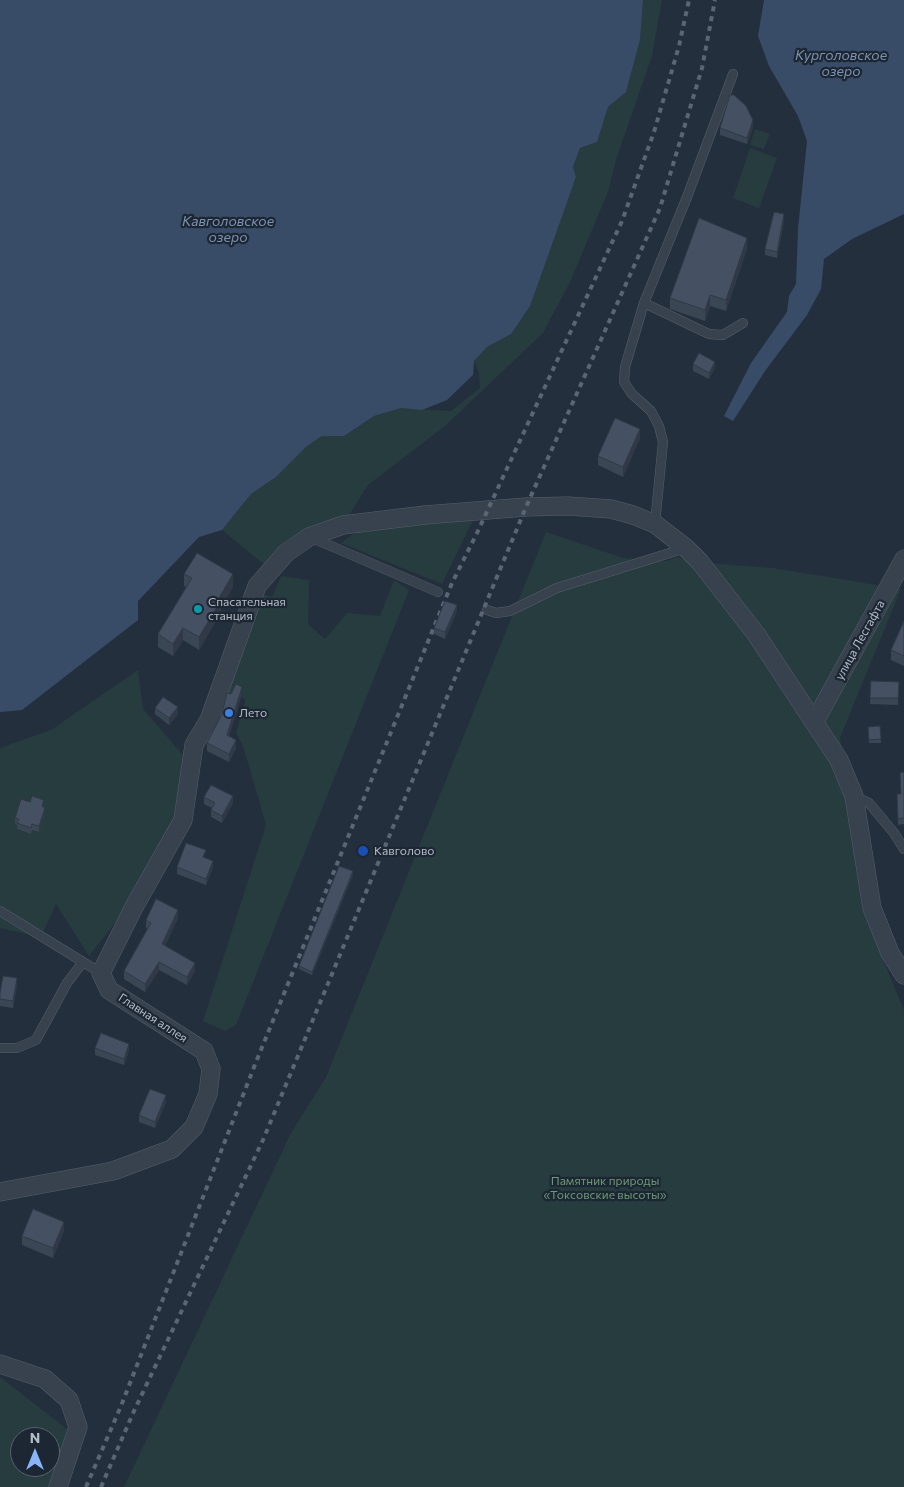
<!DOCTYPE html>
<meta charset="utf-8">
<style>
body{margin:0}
#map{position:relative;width:904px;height:1487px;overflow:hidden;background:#242f3e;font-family:Commissioner,sans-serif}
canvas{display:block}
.north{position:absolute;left:10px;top:1427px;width:50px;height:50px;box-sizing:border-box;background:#1d2633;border:1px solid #59626f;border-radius:50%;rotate:0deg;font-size:14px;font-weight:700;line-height:20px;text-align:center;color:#b4bcc9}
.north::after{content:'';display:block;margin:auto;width:18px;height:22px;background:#8ab4f8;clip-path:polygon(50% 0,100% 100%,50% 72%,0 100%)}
</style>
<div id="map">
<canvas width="904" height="1487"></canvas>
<div class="north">N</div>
</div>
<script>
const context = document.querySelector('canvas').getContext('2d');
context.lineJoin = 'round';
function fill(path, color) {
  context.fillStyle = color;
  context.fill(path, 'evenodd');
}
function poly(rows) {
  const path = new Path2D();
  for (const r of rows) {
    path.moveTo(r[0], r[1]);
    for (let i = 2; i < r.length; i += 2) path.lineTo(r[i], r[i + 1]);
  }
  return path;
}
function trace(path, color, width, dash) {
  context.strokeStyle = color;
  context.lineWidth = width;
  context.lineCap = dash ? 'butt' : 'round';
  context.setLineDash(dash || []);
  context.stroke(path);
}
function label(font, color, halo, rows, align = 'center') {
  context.font = font + ' Commissioner,sans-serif';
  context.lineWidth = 4.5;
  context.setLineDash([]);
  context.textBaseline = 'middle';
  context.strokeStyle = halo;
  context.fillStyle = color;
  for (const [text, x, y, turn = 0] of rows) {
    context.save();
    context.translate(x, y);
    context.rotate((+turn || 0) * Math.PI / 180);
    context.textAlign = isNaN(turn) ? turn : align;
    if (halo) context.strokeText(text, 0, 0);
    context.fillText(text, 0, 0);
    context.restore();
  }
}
fill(poly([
 [643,0,662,0,652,56,616,160,608,192,570,282,543,333,445,426,368,485,343,525,271,570,222,530,251,494,276,477,307,446,322,436,344,436,374,416,401,408,451,411,480,388,479,373,474,361,487,347,511,334,553,239,576,178,573,167,580,148,597,142,608,107,626,92,640,40],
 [755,129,770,134,764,149,750,145],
 [750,148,777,158,759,208,733,198],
 [473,520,442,584,341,543,358,531,386,525],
 [546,532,623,558,666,561,678,557,690,562,773,568,901,589,840,738,881,955,904,1010,904,1487,124,1487,291,1133,326,1077],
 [281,576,309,580,308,624,325,639,347,613,380,616,394,580,409,590,236,1025,225,1031,203,1021,266,825,243,746,236,733,246,699,225,692,261,593,272,597],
 [138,670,143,709,183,755,176,819,126,909,89,956,56,904,41,937,0,928,0,748,51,730],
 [0,1377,67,1429,52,1487,0,1487],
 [20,1437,50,1437,50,1467,20,1467]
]), '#263c3f');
fill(poly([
 [0,0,643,0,640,40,626,92,608,107,597,142,580,148,573,167,576,177,530,306,511,334,487,347,474,361,473,375,447,400,422,410,401,408,374,416,344,436,322,436,307,446,276,477,251,494,222,530,199,537,138,601,138,620,22,710,0,712],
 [764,0,904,0,904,214,852,239,824,259,821,289,807,315,765,371,733,421,724,416,751,363,787,312,789,296,796,284,798,229,807,141,798,116,769,66,758,36]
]), '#394c67');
const lane = poly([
 [644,303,709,334,723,335,743,323],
 [655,524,663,442,659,426,651,411,632,394,624,382,625,367,644,303,687,197,733,74],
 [310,537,438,592],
 [487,610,496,613,510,611,557,588,686,548],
 [854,796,869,803,894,833,904,849],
 [0,911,101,973],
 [0,1048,17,1048,36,1040,67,983,83,962]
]);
const street = poly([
 [815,721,904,559],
 [0,1192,113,1171,172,1149,194,1127,208,1094,211,1069,204,1051,109,990,101,973,134,907,183,820,194,745,209,720,257,586,286,553,309,537,343,525,425,515,526,507,568,506,611,509,633,515,655,524,686,548,700,562,756,634,839,760,854,796,872,908,890,953,904,975],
 [0,1364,45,1379,69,1400,78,1427,58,1487]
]);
trace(lane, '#565f6c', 10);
trace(street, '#565f6c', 19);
trace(lane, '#38414e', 9);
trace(street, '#38414e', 18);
trace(poly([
 [86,1487,121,1406,256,1062,452,583,477,533,622,221,654,132,679,46,689,0],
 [101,1487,134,1411,263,1140,526,507,660,208,702,68,715,0]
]), '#5a6575', 4, [5, 5]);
fill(poly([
 [753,127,747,144,720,135,720,128],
 [784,221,777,258,765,255,765,249],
 [747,249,726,311,710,306,705,321,670,309,670,298],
 [693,364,715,368,709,379,693,371],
 [640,438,623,477,598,465,598,456],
 [184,574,233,587,221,607,221,612,199,650,183,640,173,656,158,647,158,634,186,587,184,586],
 [457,611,445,639,434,634,434,628],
 [904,621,904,666,891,660,891,650],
 [871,681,899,682,898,705,870,704],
 [231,694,242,694,229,736,236,748,229,762,207,751,207,743],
 [155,708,178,714,169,725,155,714],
 [880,726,881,743,869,743,868,727],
 [904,772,904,824,898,825,897,794,901,794],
 [204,797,233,803,222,823,211,817,211,810,212,808,204,804],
 [44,807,45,814,39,832,32,830,31,834,17,829,17,825,15,824,15,818],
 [206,857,205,858,213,867,206,885,177,874,177,867],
 [353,875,312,975,299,969,299,966],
 [178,918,165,946,195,971,187,985,159,970,145,992,124,979,124,971,147,929,146,928,146,920],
 [17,985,13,1008,0,1006,0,993],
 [95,1048,129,1051,124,1065,95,1055],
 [166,1102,155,1128,139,1122,139,1115],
 [64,1231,53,1258,22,1245,22,1236]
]), '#3b4654');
fill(poly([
 [753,120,753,127,747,144,747,138],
 [784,214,784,221,777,258,777,252],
 [747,238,747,249,726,311,726,300],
 [710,295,710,306,705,321,705,310],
 [715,362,715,368,709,379,709,373],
 [640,429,640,438,623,477,623,467],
 [233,574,233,587,221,607,221,612,199,650,199,637,219,598],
 [457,605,457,611,445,639,445,632],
 [183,628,183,640,173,656,173,644],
 [242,687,242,694,227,743,227,735],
 [178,707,178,714,169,725,169,718],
 [236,740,236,748,229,762,229,754],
 [233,796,233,803,222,823,222,816],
 [45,808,45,814,39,832,39,826],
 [213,861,213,867,206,885,206,879],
 [353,871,353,875,312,975,312,972],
 [178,910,178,918,162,952,162,944],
 [159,962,159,970,145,992,145,984],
 [195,963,195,971,187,985,187,977],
 [17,978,17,985,13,1008,13,1001],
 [129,1044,129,1051,124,1065,124,1059],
 [166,1095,166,1102,155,1128,155,1122],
 [64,1222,64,1231,53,1258,53,1248]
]), '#303945');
const building = poly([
 [730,95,734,95,746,106,753,120,747,138,720,128,730,95],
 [774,212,784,214,777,252,765,249,774,212],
 [699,218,747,238,726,300,710,295,705,310,670,298,699,218],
 [699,353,715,362,709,373,693,364,699,353],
 [615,418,640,429,623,467,598,456,615,418],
 [197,553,233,574,219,598,221,600,199,637,183,628,173,644,158,634,192,578,184,574,197,553],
 [445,601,457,605,445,632,434,628,445,601],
 [904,621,904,656,891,650,904,621],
 [871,681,899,682,898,698,870,698,871,681],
 [236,684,242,687,227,735,236,740,229,754,207,743,222,714,227,693,231,694,236,684],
 [163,697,178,707,169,718,155,708,163,697],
 [880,726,881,739,869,740,868,727,880,726],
 [904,772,904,818,898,819,897,794,901,794,900,773,904,772],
 [211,785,233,796,222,816,211,810,215,803,204,797,211,785],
 [32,796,44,800,42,806,45,808,39,826,32,824,31,828,17,823,19,819,15,818,21,799,30,802,32,796],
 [186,843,206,850,203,857,213,861,206,879,177,867,186,843],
 [339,866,353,871,312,972,299,966,339,866],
 [156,899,178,910,162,944,195,963,187,977,159,962,145,984,124,971,151,923,146,920,156,899],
 [3,976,17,978,13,1001,0,999,0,993,3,976],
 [101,1033,129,1044,124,1059,95,1048,101,1033],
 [150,1089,166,1095,155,1122,139,1115,150,1089],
 [33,1209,64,1222,53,1248,22,1236,33,1209]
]);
fill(building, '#455162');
trace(building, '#303945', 1);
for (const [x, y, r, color] of [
 [198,609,5,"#0f9aa8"],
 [229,713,5,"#3f7fe0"],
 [363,851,6,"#1a4fb4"]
]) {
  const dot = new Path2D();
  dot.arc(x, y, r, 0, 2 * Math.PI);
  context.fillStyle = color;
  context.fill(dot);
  trace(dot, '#1d2633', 2);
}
label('12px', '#b4bcc9', '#1d2633', [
 ["Спасательная",208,602],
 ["станция",208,616],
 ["Лето",239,713],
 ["Кавголово",374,851]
], 'left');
label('12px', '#b4bcc9', '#1d2633', [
 ["улица Лесгафта",860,640,-61],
 ["Главная аллея",153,1018,33]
]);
label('12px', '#6b9a76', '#1d2633', [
 ["Памятник природы",605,1181],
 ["«Токсовские высоты»",605,1195]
]);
label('italic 14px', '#7c92b1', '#1d2633', [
 ["Курголовское",841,55],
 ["озеро",841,71],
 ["Кавголовское",228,221],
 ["озеро",228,237]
]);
</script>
